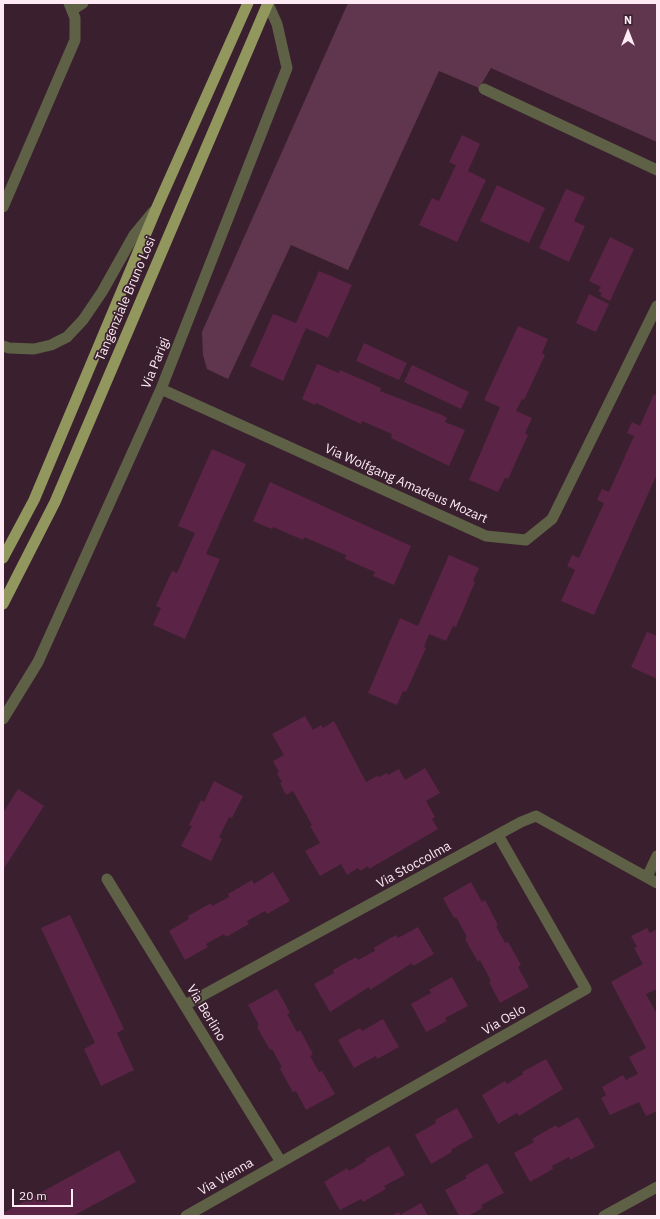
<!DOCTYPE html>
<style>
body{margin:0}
#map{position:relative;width:660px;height:1219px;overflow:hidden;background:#3a202f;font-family:"IBM Plex Sans",sans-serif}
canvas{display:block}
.frame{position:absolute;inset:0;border:4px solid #fdeaf4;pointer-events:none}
.north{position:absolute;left:608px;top:12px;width:40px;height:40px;-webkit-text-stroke:3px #3a202f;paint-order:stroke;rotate:0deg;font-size:11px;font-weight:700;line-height:16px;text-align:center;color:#fdeaf4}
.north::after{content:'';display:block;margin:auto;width:14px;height:18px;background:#fdeaf4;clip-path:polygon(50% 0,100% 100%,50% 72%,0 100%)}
.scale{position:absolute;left:12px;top:1189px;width:61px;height:18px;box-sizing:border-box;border:2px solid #fdeaf4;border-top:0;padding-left:5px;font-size:12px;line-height:14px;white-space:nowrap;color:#fdeaf4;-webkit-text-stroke:3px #3a202f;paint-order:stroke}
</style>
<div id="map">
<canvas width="660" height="1219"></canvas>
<div class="frame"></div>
<div class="north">N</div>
<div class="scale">20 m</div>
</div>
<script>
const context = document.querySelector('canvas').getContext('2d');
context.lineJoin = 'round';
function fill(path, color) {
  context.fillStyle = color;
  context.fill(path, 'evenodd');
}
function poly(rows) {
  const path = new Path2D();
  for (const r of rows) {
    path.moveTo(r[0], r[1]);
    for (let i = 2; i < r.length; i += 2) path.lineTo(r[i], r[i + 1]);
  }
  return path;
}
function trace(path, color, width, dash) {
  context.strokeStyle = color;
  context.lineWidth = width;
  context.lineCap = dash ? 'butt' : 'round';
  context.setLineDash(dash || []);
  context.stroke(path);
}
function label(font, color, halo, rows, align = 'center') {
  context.font = font + ' "IBM Plex Sans",sans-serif';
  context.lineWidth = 3.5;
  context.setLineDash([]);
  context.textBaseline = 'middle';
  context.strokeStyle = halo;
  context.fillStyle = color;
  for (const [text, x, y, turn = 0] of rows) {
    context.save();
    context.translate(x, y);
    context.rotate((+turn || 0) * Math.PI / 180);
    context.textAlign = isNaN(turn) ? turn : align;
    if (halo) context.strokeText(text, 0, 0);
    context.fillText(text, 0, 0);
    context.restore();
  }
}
fill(poly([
 [348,3,657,3,657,142,491,68,479,88,439,71,348,270,291,245,228,379,207,369,203,355,202,332]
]), '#60364e');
fill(poly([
 [462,135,480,144,468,171,486,180,457,242,419,225,432,198,439,201,456,165,449,162],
 [497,185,545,208,529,243,480,221],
 [566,189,585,197,574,221,585,226,569,262,539,248],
 [610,237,634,249,610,301,600,296,602,293,598,291,601,287,589,281],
 [319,271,352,285,328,338,306,328,283,381,250,366,273,314,296,323],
 [589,294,609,304,596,332,576,323],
 [518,326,548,339,542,353,545,355,524,400,522,399,516,411,532,418,525,433,528,435,508,479,505,478,498,492,469,480,500,407,484,400],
 [364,343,407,363,399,380,356,361],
 [317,364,339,373,340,370,381,388,380,391,442,415,447,418,445,422,465,430,449,466,391,438,392,434,362,421,361,424,316,403,315,405,302,399],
 [412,365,469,392,461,409,404,382],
 [654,394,657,396,657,474,594,615,561,601,575,570,567,566,572,555,579,558,604,503,597,500,602,489,609,492,634,436,627,433,632,422,640,426],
 [212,449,246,464,206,554,220,559,185,639,153,625,161,608,156,606,172,571,177,573,195,533,178,526],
 [270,482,411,546,394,585,373,576,375,572,345,559,346,555,304,537,303,540,273,527,272,529,253,521],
 [449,555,479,568,473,581,475,582,456,627,453,626,446,641,429,634,424,647,426,648,406,692,403,691,397,705,368,693,400,618,418,626],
 [647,632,657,636,657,679,631,667],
 [305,716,313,730,321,725,323,728,334,721,366,782,377,776,379,777,387,773,388,775,399,769,405,780,425,768,440,793,426,801,435,817,432,819,438,829,369,869,368,866,360,871,358,868,347,875,341,864,320,876,305,851,320,843,310,826,312,825,293,791,286,795,280,783,282,782,277,774,279,772,273,761,284,755,272,734],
 [214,781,243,796,232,818,229,817,219,837,222,839,211,861,181,846,192,826,189,825,201,800,204,802],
 [18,789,44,806,3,870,3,813],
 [273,872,290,901,267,914,265,911,247,921,249,924,226,937,224,934,206,944,208,947,185,960,169,931,189,919,188,916,211,903,212,906,229,897,228,894,252,880,254,884],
 [471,882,482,902,485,900,498,925,496,926,505,943,508,942,521,965,518,967,529,987,500,1003,489,982,491,981,480,960,478,962,465,939,467,937,456,917,454,918,443,898],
 [70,915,124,1029,117,1033,134,1070,101,1086,84,1049,95,1043,41,928],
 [418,927,434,954,413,966,412,963,370,990,369,987,330,1012,314,984,334,973,333,970,356,957,358,960,375,951,374,948,375,947,396,935,398,938],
 [647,928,650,933,657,929,657,989,646,994,657,1014,657,1111,646,1116,639,1102,610,1115,601,1098,606,1095,602,1087,623,1075,626,1080,638,1074,629,1057,646,1048,611,982,643,964,634,948,637,947,631,936],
 [452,977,468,1006,445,1018,447,1021,426,1032,411,1004,431,993,429,990],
 [277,989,290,1013,287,1014,297,1032,300,1030,313,1054,310,1056,319,1072,322,1071,335,1094,306,1110,296,1091,293,1092,281,1071,280,1068,282,1067,272,1049,270,1050,257,1027,259,1025,248,1005],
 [383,1019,399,1047,377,1059,376,1056,354,1068,338,1040,360,1028,362,1031],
 [546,1059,563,1089,519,1116,517,1113,498,1124,482,1095,505,1081,507,1084,523,1074,522,1072],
 [457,1108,473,1137,451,1150,452,1152,431,1164,415,1135,436,1123,435,1120],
 [578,1117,595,1147,570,1160,569,1157,552,1166,553,1169,530,1182,514,1153,534,1142,532,1139,556,1125,558,1128],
 [389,1146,405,1175,384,1186,386,1189,363,1202,361,1199,340,1210,324,1182,347,1168,349,1171,366,1161,365,1159],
 [119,1150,136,1182,73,1216,3,1216,3,1213],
 [487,1163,504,1193,481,1205,483,1208,468,1216,459,1216,445,1190,467,1178,465,1176],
 [421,1203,428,1216,391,1216,399,1212,400,1215]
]), '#5b2346');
trace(poly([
 [72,10,83,3],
 [484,89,657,170],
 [3,207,75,40,75,18,69,3],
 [3,346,9,348,34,349,51,345,67,337,83,320,102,292,134,235,153,212],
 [161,389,486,536,526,540,552,519,657,306],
 [3,719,38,662,161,389,287,68,277,24,268,4],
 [647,877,657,856],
 [107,879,281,1162],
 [185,1005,521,822,536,816,657,883],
 [186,1216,586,989,498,835],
 [604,1216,657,1187]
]), '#5e6146', 11);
trace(poly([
 [3,558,34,500,157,207,248,3],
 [3,604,55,502,268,3]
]), '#92975e', 11);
label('13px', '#fdeaf4', '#3a202f', [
 ["Tangenziale Bruno Losi",126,299,-67],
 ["Via Parigi",156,363,-68],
 ["Via Wolfgang Amadeus Mozart",406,484,24],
 ["Via Stoccolma",414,865,-29],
 ["Via Berlino",206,1013,59],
 ["Via Oslo",504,1020,-30],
 ["Via Vienna",226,1177,-30]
]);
</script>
